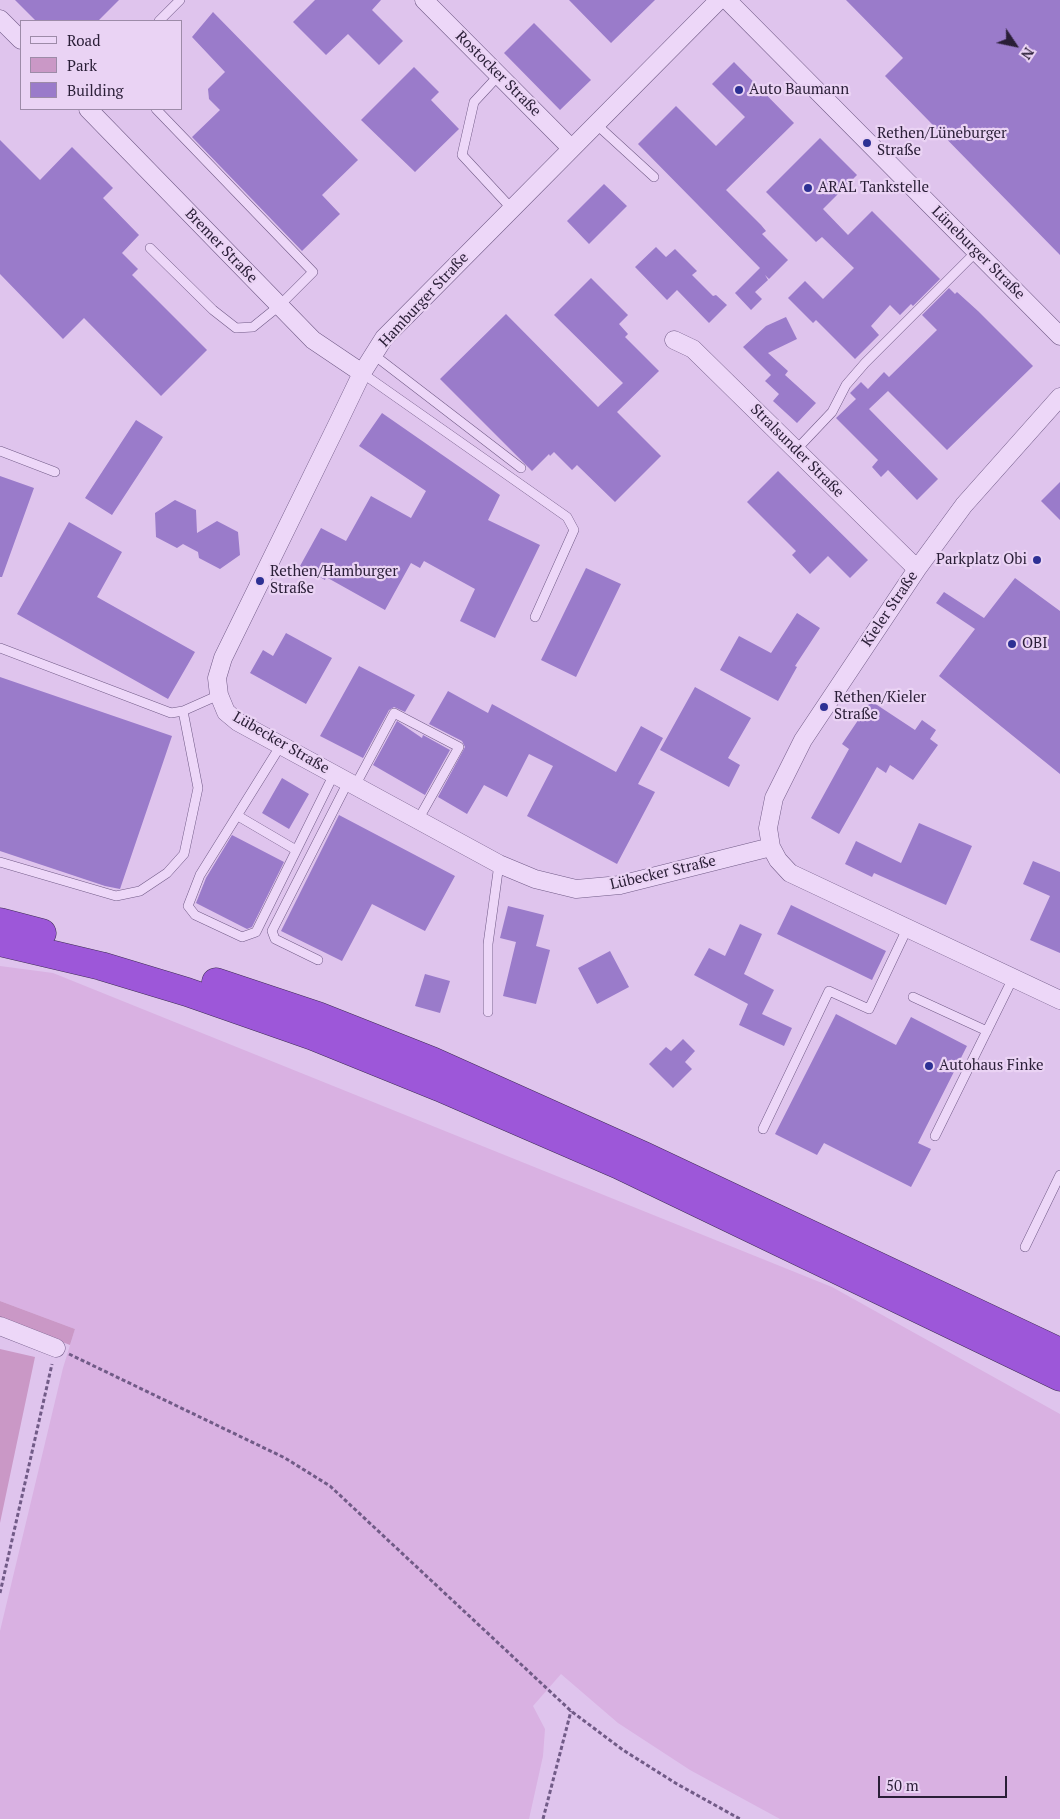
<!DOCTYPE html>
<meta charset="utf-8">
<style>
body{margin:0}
#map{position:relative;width:1060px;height:1819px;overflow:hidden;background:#dfc4ed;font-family:"PT Serif",serif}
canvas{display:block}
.legend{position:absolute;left:20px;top:20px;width:162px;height:90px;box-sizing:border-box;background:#ead3f4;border:1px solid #9d8ba8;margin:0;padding:6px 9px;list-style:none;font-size:15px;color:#2a1e37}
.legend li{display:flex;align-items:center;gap:10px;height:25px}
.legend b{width:25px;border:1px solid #9d8ba8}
.north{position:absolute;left:990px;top:20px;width:50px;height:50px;-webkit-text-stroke:4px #ead3f4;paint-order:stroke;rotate:124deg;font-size:14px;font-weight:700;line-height:20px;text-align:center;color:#2a1e37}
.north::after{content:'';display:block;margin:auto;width:18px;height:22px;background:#2a1e37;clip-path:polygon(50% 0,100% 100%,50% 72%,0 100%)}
.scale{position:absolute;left:878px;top:1776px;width:129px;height:22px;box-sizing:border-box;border:2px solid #2a1e37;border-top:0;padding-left:6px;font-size:15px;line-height:18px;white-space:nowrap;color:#2a1e37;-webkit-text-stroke:4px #ead3f4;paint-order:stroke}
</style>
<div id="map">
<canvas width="1060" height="1819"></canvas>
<ul class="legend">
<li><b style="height:6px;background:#edd7f8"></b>Road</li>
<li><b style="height:14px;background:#ca98c6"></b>Park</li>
<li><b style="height:14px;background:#9a7bca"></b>Building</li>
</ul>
<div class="north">N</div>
<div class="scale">50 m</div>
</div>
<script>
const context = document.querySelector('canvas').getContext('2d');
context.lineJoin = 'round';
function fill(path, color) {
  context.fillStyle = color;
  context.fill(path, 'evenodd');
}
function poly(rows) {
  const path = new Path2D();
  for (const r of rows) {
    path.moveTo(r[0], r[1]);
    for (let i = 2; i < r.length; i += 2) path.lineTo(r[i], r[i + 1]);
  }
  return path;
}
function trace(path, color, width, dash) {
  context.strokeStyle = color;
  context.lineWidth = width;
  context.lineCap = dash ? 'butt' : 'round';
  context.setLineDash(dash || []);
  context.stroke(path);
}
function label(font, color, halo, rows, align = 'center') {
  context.font = font + ' "PT Serif",serif';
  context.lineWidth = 4.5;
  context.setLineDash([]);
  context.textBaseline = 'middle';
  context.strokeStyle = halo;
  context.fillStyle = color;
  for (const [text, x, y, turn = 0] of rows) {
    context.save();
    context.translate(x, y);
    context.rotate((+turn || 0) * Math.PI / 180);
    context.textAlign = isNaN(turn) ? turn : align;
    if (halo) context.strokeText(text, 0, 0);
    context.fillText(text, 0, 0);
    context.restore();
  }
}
fill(poly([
 [0,966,53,973,832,1287,1060,1414,1060,1819,780,1819,690,1770,618,1723,561,1674,533,1706,545,1729,543,1756,529,1819,0,1819,0,1631,63,1368,75,1329,0,1301]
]), '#d9b1e2');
fill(poly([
 [0,1301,75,1329,70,1345,0,1318],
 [0,1349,35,1357,0,1523]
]), '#ca98c6');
fill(poly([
 [15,0,119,0,98,21,36,21],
 [315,0,381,0,372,10,403,41,379,65,348,34,326,55,293,22],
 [569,0,655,0,611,43],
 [846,0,1060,0,1060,255,885,76,903,58],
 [213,12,358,160,322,195,340,214,302,251,192,137,220,110,209,99,208,89,225,72,192,37],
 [534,23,591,80,560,110,504,53],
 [734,62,794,123,726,190,761,225,766,231,762,234,788,260,769,279,765,275,768,280,755,292,762,299,751,310,735,293,760,268,638,144,676,106,716,146,745,117,712,84],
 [414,67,439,92,431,100,459,129,415,172,361,120],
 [820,138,857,175,823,209,848,235,872,211,940,279,913,306,911,304,900,315,890,305,871,326,879,335,855,359,816,320,813,323,788,298,805,281,823,299,854,268,822,237,816,242,766,192],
 [0,140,40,180,72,147,113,188,103,198,139,235,122,253,138,269,132,275,207,350,161,396,84,318,63,339,0,274],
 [604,184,627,206,589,244,567,221],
 [656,247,666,257,675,249,697,271,692,275,713,296,716,295,727,305,709,323,677,290,667,300,635,267],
 [591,278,628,315,619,324,628,334,625,337,659,371,617,412,661,456,615,502,577,465,572,470,554,452,550,456,549,454,532,471,440,379,506,314,598,407,623,383,554,315],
 [949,288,955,294,957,292,978,311,1033,366,947,450,888,391,869,409,938,479,917,500,888,470,881,477,872,467,878,460,836,418,856,399,850,393,861,382,868,389,884,372,889,377,937,330,922,315],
 [786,317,797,339,768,353,788,371,785,375,816,403,797,423,773,401,779,394,765,381,771,375,743,347,766,326],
 [382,413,500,495,488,520,540,545,495,638,460,621,475,589,424,561,420,568,411,563,385,610,326,577,325,580,300,566,321,528,346,541,371,496,411,518,426,491,359,446],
 [136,420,163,437,112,515,85,498],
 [778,471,868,560,850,578,828,556,810,574,792,555,796,551,747,502],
 [0,476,34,488,2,577,0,577],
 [1060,482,1060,520,1041,501],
 [175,500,196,510,197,533,217,521,238,532,240,555,220,569,199,558,198,552,183,544,177,548,156,537,155,513],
 [69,522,122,552,97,597,195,652,168,699,17,614],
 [586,568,621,584,576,677,541,660],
 [1015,578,1060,611,1060,774,939,676,975,629,936,603,944,592,984,618],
 [797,613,820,628,795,666,797,667,778,701,720,670,739,636,771,653],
 [286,633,332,658,306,704,250,673,263,650,273,656],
 [359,666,415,695,405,712,394,707,389,710,363,758,320,736],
 [0,677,172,736,120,889,105,886,0,851],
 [695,687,751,718,728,758,740,765,729,787,660,750],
 [448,691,488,713,492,704,616,772,641,726,663,738,638,784,655,792,617,864,527,816,553,766,529,754,507,797,484,785,467,814,438,797,465,747,462,741,429,724],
 [871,701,915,730,922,720,936,730,930,739,938,745,913,780,890,765,886,773,877,767,839,834,811,818,849,749,842,744],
 [397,721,422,738,423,735,450,750,425,795,373,765],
 [282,778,309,794,289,829,262,813],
 [339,815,455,876,425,931,372,904,342,961,281,931],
 [919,823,972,846,946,905,874,873,872,877,845,864,856,841,901,863],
 [232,835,284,862,252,927,247,929,196,903,206,878],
 [1033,861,1060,872,1060,953,1030,940,1050,896,1023,884],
 [791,905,886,951,872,980,777,934],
 [508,906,544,915,536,946,550,950,536,1004,503,996,516,942,500,938],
 [740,924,762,934,744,974,774,990,762,1014,792,1028,784,1046,739,1025,748,1004,694,975,709,948,725,956],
 [610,951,629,987,597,1004,578,968],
 [425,974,450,981,440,1013,415,1006],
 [836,1014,896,1045,911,1017,967,1046,918,1143,931,1149,911,1187,824,1143,817,1155,775,1134],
 [683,1039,695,1051,685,1062,692,1069,673,1088,649,1064,666,1047,671,1051]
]), '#9a7bca');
const lane = poly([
 [159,21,180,0],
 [499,75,474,102,462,155,512,209],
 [596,124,654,177],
 [150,248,213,310,236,328,253,327,279,306,313,272,156,109],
 [374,355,521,468],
 [362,373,567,517,574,530,535,617],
 [796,450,832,412,846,385,865,363,976,252],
 [0,451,55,472],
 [0,648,171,713,183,711,219,695],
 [281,745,200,875,188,906,195,915,242,937,256,932,334,774],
 [355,786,394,713,459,747,418,820],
 [238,816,296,850],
 [0,862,116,896,140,891,167,873,184,854,198,788,183,711],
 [318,960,275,939,272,931,348,782],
 [913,997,987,1031],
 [488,1012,488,944,499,864],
 [763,1129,829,991,869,1009,907,929],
 [935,1136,1013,978],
 [1025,1247,1060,1175]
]);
const street = poly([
 [424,0,571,148],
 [719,0,384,338,362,373,337,425,223,658,217,678,219,695,226,712,238,722,499,864,535,879,576,889,620,885,771,847],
 [727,0,1060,336],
 [0,19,21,40],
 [88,109,313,340,362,373],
 [674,340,693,349,917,569],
 [1060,397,964,505,917,569,803,740,774,798,768,828,771,847,778,860,790,873,1060,1000],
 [0,1326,56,1348]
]);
const highway = poly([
 [0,922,42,933],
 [0,942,101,966,187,992,313,1036,439,1087,619,1165,1060,1377],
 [216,982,318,1016,432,1061,644,1156,1060,1352]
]);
trace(lane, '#715b87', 10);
trace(street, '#715b87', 19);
trace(highway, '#3f2f55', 29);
trace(poly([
 [69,1354,285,1458,330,1486,571,1711,623,1750,677,1784,740,1819],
 [0,1593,52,1364],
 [543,1819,571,1711]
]), '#715b87', 3, [4, 2.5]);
trace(lane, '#edd7f8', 9);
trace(street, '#edd7f8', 18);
trace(highway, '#9d57d9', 28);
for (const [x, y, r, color] of [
 [739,90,5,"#2d3094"],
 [867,143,5,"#2d3094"],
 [808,188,5,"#2d3094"],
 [1037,560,5,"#2d3094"],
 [260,581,5,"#2d3094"],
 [1012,644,5,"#2d3094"],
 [824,707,5,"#2d3094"],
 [929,1066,5,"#2d3094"]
]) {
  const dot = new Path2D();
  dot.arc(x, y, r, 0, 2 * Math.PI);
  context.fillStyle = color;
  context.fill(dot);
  trace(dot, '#ead3f4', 2);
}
label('15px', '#2a1e37', '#ead3f4', [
 ["Rostocker Straße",498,74,45],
 ["Bremer Straße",221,246,46],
 ["Lüneburger Straße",978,253,45],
 ["Hamburger Straße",424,300,-47],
 ["Stralsunder Straße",797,451,45],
 ["Kieler Straße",890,609,-56],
 ["Lübecker Straße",281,743,30],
 ["Lübecker Straße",663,873,-13]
]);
label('15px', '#2a1e37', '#ead3f4', [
 ["Auto Baumann",749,90],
 ["Rethen/Lüneburger",877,134],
 ["Straße",877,151],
 ["ARAL Tankstelle",818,188],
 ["Parkplatz Obi",1027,560,"right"],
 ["Rethen/Hamburger",270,572],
 ["Straße",270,589],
 ["OBI",1022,644],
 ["Rethen/Kieler",834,698],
 ["Straße",834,715],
 ["Autohaus Finke",939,1066]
], 'left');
</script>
